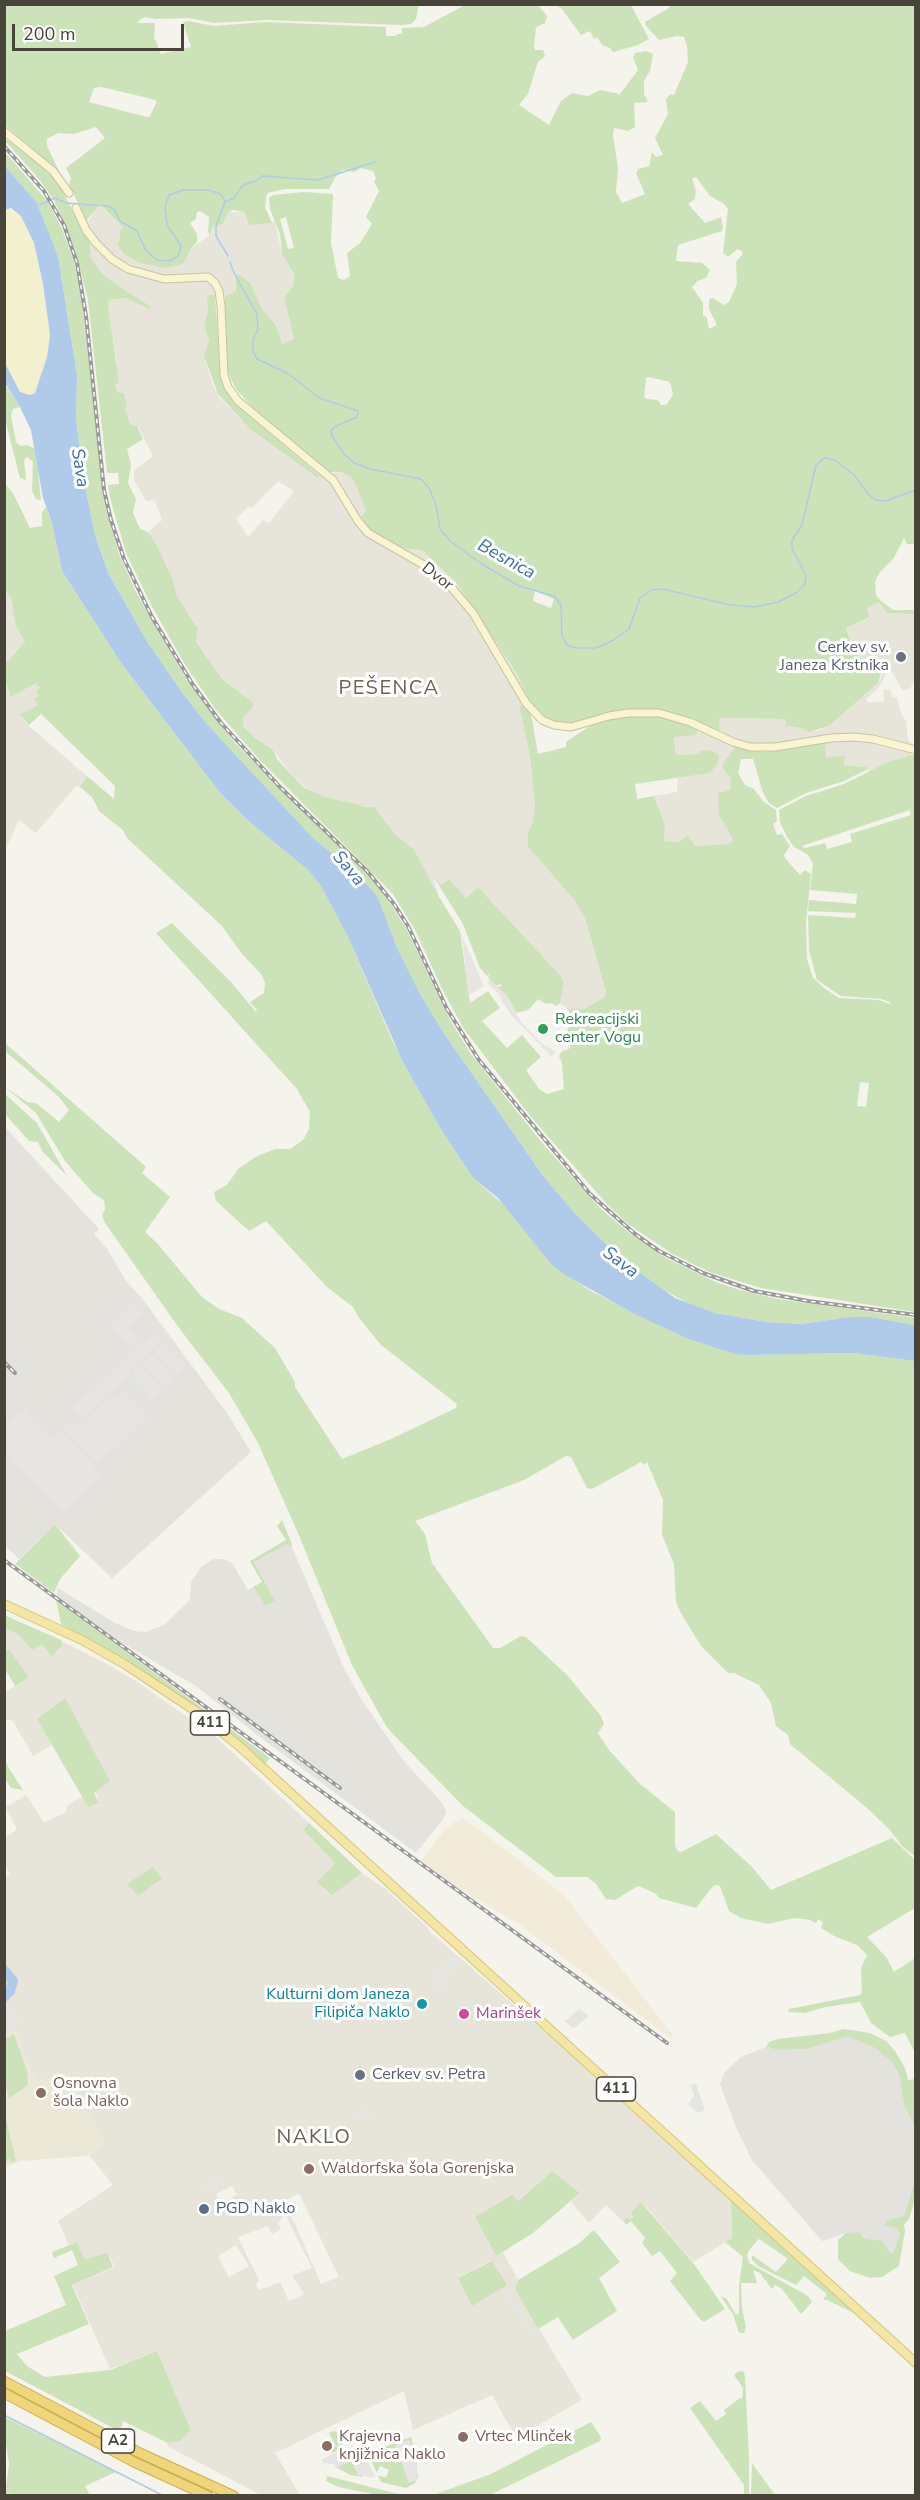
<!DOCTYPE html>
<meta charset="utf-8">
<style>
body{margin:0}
#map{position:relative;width:920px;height:2500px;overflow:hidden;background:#f4f3ec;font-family:"Nunito Sans",sans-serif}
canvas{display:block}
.frame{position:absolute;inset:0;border:6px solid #48443a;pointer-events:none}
.scale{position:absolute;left:12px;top:24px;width:172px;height:27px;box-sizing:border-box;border:3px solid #48443a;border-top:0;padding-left:8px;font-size:18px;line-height:21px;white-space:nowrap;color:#48443a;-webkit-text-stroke:4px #fff;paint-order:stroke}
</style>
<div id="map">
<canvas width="920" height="2500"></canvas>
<div class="frame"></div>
<div class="scale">200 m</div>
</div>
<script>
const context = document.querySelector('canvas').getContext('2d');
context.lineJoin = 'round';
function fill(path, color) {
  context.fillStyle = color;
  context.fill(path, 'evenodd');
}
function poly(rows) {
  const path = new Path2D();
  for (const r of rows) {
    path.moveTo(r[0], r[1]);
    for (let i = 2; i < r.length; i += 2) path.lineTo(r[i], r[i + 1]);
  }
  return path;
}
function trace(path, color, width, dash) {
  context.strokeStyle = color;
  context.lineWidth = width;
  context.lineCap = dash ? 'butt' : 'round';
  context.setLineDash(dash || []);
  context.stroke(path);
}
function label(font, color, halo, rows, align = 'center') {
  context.font = font + ' "Nunito Sans",sans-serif';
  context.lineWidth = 6;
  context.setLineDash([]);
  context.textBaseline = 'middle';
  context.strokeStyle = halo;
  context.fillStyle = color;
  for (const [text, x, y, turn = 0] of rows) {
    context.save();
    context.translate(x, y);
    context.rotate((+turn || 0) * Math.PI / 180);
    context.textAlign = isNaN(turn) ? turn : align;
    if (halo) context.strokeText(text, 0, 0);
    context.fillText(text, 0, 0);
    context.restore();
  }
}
fill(poly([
 [99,204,123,228,119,231,120,241,185,260,191,248,212,234,213,226,223,224,228,212,244,212,249,225,275,222,282,254,294,274,294,285,284,297,295,339,282,344,276,325,262,309,251,284,240,275,234,279,236,291,225,296,212,295,204,326,209,340,205,360,213,385,220,398,250,429,317,477,319,475,341,472,351,477,357,487,367,511,362,517,397,547,423,551,455,581,517,674,529,701,524,706,519,707,530,757,535,803,533,822,528,832,528,847,575,901,585,918,606,992,604,997,584,1009,568,1009,560,1003,564,985,560,975,478,887,466,898,449,880,441,885,433,877,439,897,414,849,396,835,379,814,357,804,325,797,309,791,293,776,273,750,254,737,243,726,243,718,253,707,253,702,223,680,196,640,198,627,177,596,156,544,148,532,162,520,155,500,146,501,134,480,134,470,153,456,139,428,131,425,125,410,127,405,124,393,117,392,117,363,108,304,109,300,125,298,148,309,144,302,114,283,101,272,90,256,90,250,79,224,89,220],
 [278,481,294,491,269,523,263,520,248,537,236,519,249,506,252,508],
 [4,591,11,598,16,626,25,642,5,664],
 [879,602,887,613,915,614,915,679,910,689,903,691,892,672,886,667,885,676,879,687,866,699,869,703,884,701,883,690,890,689,893,698,897,697,901,713,906,721,908,740,914,745,911,755,890,761,869,772,867,767,842,765,840,757,825,757,825,742,779,751,758,752,735,747,723,769,730,777,731,791,719,793,719,815,733,840,729,844,695,846,688,835,680,842,664,841,665,825,654,796,677,792,678,776,710,773,698,754,676,755,674,737,698,729,703,724,712,729,719,730,719,718,785,719,786,726,817,731,829,726,878,683,882,676,882,670,873,671,853,650,846,628,869,619,866,608],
 [4,680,12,696,37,682,40,689,38,705,20,714,29,726,87,776,80,787,76,786,36,833,19,820,5,851],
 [5,1628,19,1635,32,1650,42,1644,56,1653,63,1642,105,1663,139,1683,217,1738,309,1823,303,1830,335,1863,318,1883,362,1873,387,1890,429,1929,428,1930,592,2073,731,2200,732,2238,693,2262,645,2205,630,2220,627,2217,624,2222,606,2205,589,2223,571,2202,580,2193,552,2171,517,2201,475,2217,496,2256,503,2252,518,2280,515,2289,582,2400,516,2438,492,2395,413,2430,404,2391,275,2453,300,2495,261,2495,167,2446,168,2443,176,2442,191,2430,157,2351,110,2369,73,2285,115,2267,107,2252,85,2261,77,2242,69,2245,58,2221,113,2185,89,2155,106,2144,83,2105,68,2073,35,2082,16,2034,14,2032,5,2034,4,1879,10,1874,5,1866,5,1837,17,1830,6,1807,26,1795,44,1823,66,1812,68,1805,82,1797,88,1807,99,1802,65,1698,38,1719,52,1745,33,1756,13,1721,5,1719,4,1689,7,1691,29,1677,9,1650,5,1652],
 [162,1880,138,1895,128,1885],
 [232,2186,237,2195,219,2204,216,2194],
 [299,2193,339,2277,321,2284,295,2224,282,2202],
 [285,2214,312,2268,292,2275,304,2294,289,2301,280,2282,259,2290,256,2285,259,2280,238,2237,268,2226,272,2234,281,2229,278,2224],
 [236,2245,249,2266,229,2277,218,2256],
 [490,2261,506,2286,472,2305,459,2277]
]), '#e7e5da');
fill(poly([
 [460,1819,465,1819,564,1895,672,2034,673,2040,519,1924,457,1887,420,1862,445,1829]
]), '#f3ebda');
fill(poly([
 [5,1127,99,1229,94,1234,107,1249,127,1282,141,1297,227,1413,251,1452,112,1578,55,1524,19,1559,5,1546],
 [288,1543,289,1547,291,1545,343,1666,361,1699,403,1760,443,1804,446,1812,443,1819,416,1853,261,1738,196,1686,107,1634,93,1628,56,1600,58,1588,115,1623,134,1631,145,1632,164,1625,190,1600,191,1582,202,1566,214,1559,223,1559,232,1563,248,1590,253,1587,267,1606,275,1601,254,1562],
 [846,2037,852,2038,875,2048,893,2063,899,2075,904,2105,915,2127,916,2181,910,2201,904,2216,887,2220,884,2225,896,2228,900,2234,893,2253,890,2253,875,2239,868,2239,861,2234,846,2233,822,2241,752,2160,736,2127,720,2084,725,2072,741,2057,766,2047,778,2050,807,2049]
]), '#e4e2dd');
fill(poly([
 [15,2032,35,2082,68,2073,83,2105,106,2144,86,2156,21,2161,5,2167,4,2034]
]), '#ece8d7');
fill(poly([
 [4,5,419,5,416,19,411,24,402,25,267,20,214,23,189,18,155,19,145,17,139,20,138,23,155,23,154,37,161,54,191,47,183,22,189,21,214,26,265,22,386,27,386,36,396,36,397,34,402,34,402,28,424,27,465,5,538,5,547,16,545,23,536,27,534,47,535,50,543,50,545,56,538,62,528,94,519,105,549,125,561,101,572,93,588,96,600,90,620,94,638,70,633,57,635,53,646,51,653,54,650,71,644,81,644,94,648,102,634,103,635,127,628,131,614,128,613,136,618,168,616,192,622,203,645,194,636,173,638,169,649,166,652,152,656,157,663,155,655,138,668,114,666,99,670,94,674,95,688,62,687,45,684,37,677,36,659,40,646,26,645,22,669,8,670,5,915,5,915,563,914,544,907,544,904,538,894,558,880,572,875,582,876,595,880,600,893,610,913,610,915,614,887,613,879,602,867,608,869,618,846,628,853,650,873,671,882,670,878,683,829,726,809,732,800,728,786,726,785,719,719,718,720,730,712,729,688,718,661,710,640,709,613,712,571,724,555,722,539,714,529,701,517,674,455,581,423,551,397,547,370,530,362,521,361,517,366,511,357,487,351,477,341,472,330,472,257,413,236,389,229,375,225,356,225,296,236,291,235,275,240,275,251,284,262,309,276,325,282,344,294,339,284,297,294,285,294,274,282,254,280,234,270,209,269,198,273,195,305,192,333,194,331,243,338,278,344,280,350,276,347,253,360,243,372,224,366,217,379,191,374,182,376,178,373,171,361,168,354,172,343,170,335,178,329,189,285,189,267,193,265,207,272,223,249,225,244,212,233,210,228,212,223,224,213,226,210,236,208,232,209,217,200,211,197,212,196,219,190,223,197,234,197,242,191,248,183,264,164,268,138,262,123,253,117,243,120,240,119,231,123,228,100,204,86,221,69,184,71,178,66,168,105,138,96,127,74,134,58,133,47,139,47,146,60,173,5,125],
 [101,87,152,99,157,101,150,116,147,117,89,102,94,88],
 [696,177,710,196,724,204,728,209,723,253,728,257,737,249,742,251,743,254,736,262,737,284,729,302,724,305,713,298,709,299,709,309,717,325,709,329,707,318,703,315,703,303,692,287,698,281,706,278,710,270,702,263,676,261,678,245,722,231,723,228,721,217,705,223,688,204,695,199,696,191,692,179],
 [286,217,294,248,288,249,280,219],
 [649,377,670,382,673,395,666,405,661,405,658,400,647,399,644,397,646,378],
 [535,591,554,599,551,608,533,601],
 [555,5,631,5,649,39,638,45,613,52,610,48,602,45,597,37,594,39,590,31,581,35,562,9],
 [4,138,29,155,58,182,90,244,90,256,101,272,114,283,150,306,149,309,125,298,109,300,108,304,119,382,116,385,117,392,124,393,127,405,125,410,131,425,137,426,143,439,127,449,131,465,128,483,136,499,133,513,140,529,148,532,156,544,172,578,177,596,198,628,196,641,223,680,253,702,253,707,243,718,243,726,254,737,273,750,277,759,304,788,325,797,357,804,364,807,374,807,396,835,414,849,439,897,460,931,470,1003,488,991,500,1008,482,1021,507,1048,522,1035,541,1057,526,1070,539,1089,547,1094,564,1089,562,1063,559,1056,562,1051,567,1050,571,1047,566,1035,571,1019,568,1009,584,1009,604,997,606,992,585,918,575,901,528,847,528,832,533,822,535,803,530,757,519,706,524,706,531,714,538,754,566,747,566,742,593,724,620,716,658,716,698,729,696,735,674,737,676,755,698,754,701,751,710,750,719,755,718,763,710,773,635,784,637,799,654,796,665,825,664,841,679,842,688,835,695,846,729,844,733,840,719,815,718,793,731,790,730,777,723,769,723,764,735,747,758,752,779,751,825,742,826,757,845,756,843,765,867,767,868,769,844,781,806,793,777,808,769,803,763,793,753,759,741,759,738,773,745,785,754,789,763,801,776,810,777,821,773,824,777,835,782,834,790,846,784,855,785,858,800,875,805,870,811,874,806,923,807,959,813,978,824,988,839,998,878,1000,890,1004,890,1002,881,999,841,996,817,980,809,950,808,915,855,918,856,913,808,911,809,900,856,904,857,894,810,890,813,863,808,855,794,847,787,837,780,822,779,810,806,796,844,784,890,761,915,754,915,1312,761,1288,709,1272,671,1253,628,1224,605,1202,531,1117,464,1029,444,993,415,930,393,894,259,759,216,710,184,663,151,605,126,553,110,498,108,485,119,484,118,473,107,473,88,300,75,249,66,225,53,199,39,179,5,141],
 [910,810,911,815,850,834,852,842,827,849,825,843,805,848,802,846],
 [860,1082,869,1083,866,1107,857,1106],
 [4,151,48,202,62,229,74,261,82,301,104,499,119,554,135,590,184,675,235,743,368,874,383,892,406,928,450,1020,471,1054,543,1144,601,1209,631,1234,666,1258,716,1282,740,1290,778,1299,909,1317,915,1318,915,1325,871,1317,850,1317,801,1324,767,1322,715,1313,690,1304,658,1287,621,1259,573,1211,544,1177,445,1035,420,994,397,948,379,900,349,867,312,837,206,723,184,695,148,643,108,573,95,535,86,491,76,420,77,375,58,256,37,203,5,166],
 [210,295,215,295,220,368,223,384,230,397,240,408,319,475,318,478,250,429,218,394,204,356,209,340,204,326,208,311,207,298],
 [4,383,20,407,13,409,11,416,16,442,20,446,27,445,36,449,41,500,36,499,32,491,33,462,27,457,24,460,26,480,20,478,5,419],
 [4,482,14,495,30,528,42,526,42,512,46,507,52,523,62,571,121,663,221,794,253,825,307,869,321,886,348,937,393,1042,442,1131,473,1178,504,1205,552,1265,591,1291,686,1338,746,1355,853,1353,915,1361,915,1856,902,1846,889,1829,867,1808,790,1744,788,1735,776,1726,771,1703,759,1685,734,1673,728,1673,701,1646,681,1613,676,1602,674,1564,662,1535,663,1500,647,1462,644,1465,641,1462,592,1489,587,1488,571,1457,566,1456,524,1480,415,1521,425,1534,432,1563,493,1648,500,1648,521,1636,526,1637,567,1675,601,1716,604,1724,598,1733,609,1750,640,1784,675,1812,675,1846,678,1851,681,1852,716,1834,752,1867,771,1890,892,1838,915,1860,915,1908,867,1937,887,1958,894,1972,915,1958,915,2053,905,2033,890,2037,871,2023,860,2002,825,2007,805,2013,788,2012,789,2009,860,1995,862,1992,861,1968,867,1955,857,1945,834,1936,821,1928,823,1922,818,1919,816,1923,810,1920,794,1918,768,1924,741,1918,729,1911,720,1886,717,1885,713,1886,696,1908,659,1898,655,1893,638,1886,615,1900,606,1899,596,1884,587,1877,556,1877,463,1806,393,1734,386,1726,352,1665,298,1533,258,1443,229,1393,179,1328,105,1223,102,1215,105,1209,104,1200,93,1193,65,1161,36,1113,5,1087,27,1102,36,1103,59,1122,69,1110,59,1097,5,1051,5,1043,146,1167,142,1173,170,1197,145,1232,157,1243,202,1297,219,1309,242,1318,275,1348,295,1382,295,1387,342,1459,391,1439,456,1408,457,1404,381,1345,359,1318,353,1307,327,1287,266,1221,249,1231,216,1201,214,1192,227,1185,238,1169,257,1156,275,1149,290,1149,303,1140,309,1129,310,1112,297,1089,156,933,172,923,231,982,256,1012,257,1010,250,1002,264,993,265,983,261,974,242,954,222,926,127,838,123,830,99,811,92,797,80,787,87,776,114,799,115,786,41,714,29,725,20,714,38,705,34,698,39,696,36,691,40,688,36,683,11,697,5,680,5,664,25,642,16,626,11,598,5,591],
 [433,876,441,885,449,879,466,898,478,887,560,975,564,984,560,1003,556,1006,551,1003,546,1004,538,999,528,1010,516,1013,507,996,497,987,501,986,501,984,496,986,488,977,490,973,487,976,480,968,463,924],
 [5,1094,37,1123,67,1176,42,1151,38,1142,29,1141,5,1114],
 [282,1520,292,1544,290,1547,287,1544,254,1562,275,1601,266,1606,253,1587,262,1582,250,1561,286,1540,277,1526],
 [55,1524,80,1556,60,1579,54,1593,15,1564],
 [56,1600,270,1758,265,1764,210,1718,158,1681,61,1624],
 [4,1615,61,1640,63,1644,52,1657,42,1644,32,1650,19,1635,5,1628],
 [9,1649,29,1677,15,1686,5,1669,5,1652],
 [65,1698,110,1781,94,1793,99,1803,88,1807,37,1719],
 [5,1761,10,1770,23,1790,11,1788,5,1778],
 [309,1823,362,1873,332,1895,317,1882,335,1863,303,1830],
 [153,1867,162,1879,138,1896,127,1884],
 [844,2029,870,2033,886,2041,895,2051,905,2068,908,2080,915,2079,915,2127,904,2105,899,2075,893,2063,875,2048,852,2038,846,2037,807,2049,778,2050,766,2047,769,2042,778,2039,830,2033],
 [14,2034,27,2071,28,2085,9,2098,5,2080,5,2039],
 [4,2110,16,2161,10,2162,9,2157,5,2163,7,2145],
 [552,2171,580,2193,533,2233,496,2256,475,2217,512,2195,518,2201],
 [915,2181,915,2199,909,2219,904,2225,905,2231,899,2266,882,2277,870,2278,850,2271,838,2259,838,2240,846,2233,858,2232,865,2238,882,2241,890,2253,893,2253,900,2234,896,2228,884,2225,887,2220,904,2216],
 [731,2200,736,2205,858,2315,827,2300,823,2300,827,2294,804,2276,796,2285,758,2266,752,2260,752,2255,776,2272,788,2259,759,2239,749,2250,747,2255,749,2263,808,2296,812,2302,801,2314,782,2289,775,2285,772,2289,760,2273,753,2270,757,2283,741,2283,742,2308,746,2327,744,2333,739,2333,733,2314,721,2297,726,2298,736,2315,739,2313,739,2285,743,2257,725,2242,732,2238],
 [641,2202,694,2264,725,2309,704,2322,700,2319,670,2281,677,2273,660,2251,652,2256,642,2243,645,2238,631,2221,626,2225,624,2222,627,2217,630,2220,633,2217,631,2213],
 [594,2230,620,2262,599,2278,617,2311,573,2340,558,2317,538,2329,515,2289,518,2280,578,2244],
 [77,2242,85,2260,107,2252,113,2267,72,2285,89,2324,17,2354,27,2366,45,2377,110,2370,157,2351,191,2430,180,2441,168,2443,123,2421,122,2426,117,2430,5,2371,5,2331,66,2305,54,2276,78,2265,72,2250,54,2258,52,2252],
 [492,2261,506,2283,506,2286,472,2306,458,2278],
 [739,2371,744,2372,745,2377,749,2458,749,2495,744,2495,744,2485,690,2408,700,2401,716,2421,726,2414,724,2410,740,2398,742,2399,743,2388,734,2375],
 [4,2417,11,2420,116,2472,85,2486,90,2495,12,2496,11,2493,5,2495,9,2464,5,2437],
 [591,2422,601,2437,600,2441,490,2495,433,2495,491,2474],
 [333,2431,337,2432,344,2447,332,2453,331,2449,336,2446,329,2433],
 [411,2437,413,2445,415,2445,417,2461,409,2440,409,2483,416,2480,418,2471,418,2477,415,2483,406,2488,381,2482,378,2476,386,2477,389,2470,380,2466,377,2473,369,2456,384,2447],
 [345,2459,356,2461,353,2464,359,2476,363,2475,363,2477,350,2475,334,2466,335,2465,336,2467,347,2462],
 [752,2463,775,2495,751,2495],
 [327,2476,402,2495,415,2495,377,2495,339,2487,326,2481]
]), '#cce3b9');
fill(poly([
 [7,207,21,216,34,243,48,315,50,335,47,357,38,389,35,393,30,395,20,392,5,363,4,210]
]), '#f3f0cd');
fill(poly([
 [460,931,484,986,468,995,463,942],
 [490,979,507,997,521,1022,542,1044,555,1051,552,1057,512,1016,501,1000,502,998,487,982],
 [133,1303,143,1314,128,1328,139,1339,131,1347,110,1325],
 [154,1332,161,1340,127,1372,130,1376,82,1420,72,1409],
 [163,1343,186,1367,176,1376,153,1352],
 [151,1354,174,1378,164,1388,141,1363],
 [139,1365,163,1389,153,1399,132,1376],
 [123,1391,148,1417,97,1465,63,1429,69,1423,74,1425,83,1421,113,1394,116,1397],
 [22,1408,51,1438,61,1430,96,1466,93,1469,100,1477,63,1512,5,1450,5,1425],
 [451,1955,460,1965,443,1981,443,1995,440,1996,430,1974],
 [5,2002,24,2022,5,2033,4,2003],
 [579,2009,589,2016,573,2029,565,2021],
 [696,2084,705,2110,697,2113,688,2104,694,2096,691,2085],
 [371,2107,374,2120,355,2124,352,2111],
 [293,2134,298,2145,287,2149,282,2138],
 [223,2176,225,2181,199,2193,197,2188],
 [508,2289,536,2336,532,2339,503,2291],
 [409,2440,417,2461,417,2477,416,2480,409,2483,395,2445],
 [341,2450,347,2463,336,2468,334,2464,323,2463,321,2460],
 [366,2458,375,2476,371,2478,363,2475,359,2477,353,2464]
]), '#e6e5e2');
fill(poly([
 [5,166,37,203,58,256,77,375,76,420,86,491,95,535,108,573,148,643,184,695,206,723,312,837,349,867,373,891,379,900,397,948,420,994,445,1035,544,1177,573,1211,621,1259,675,1298,715,1313,767,1322,801,1324,850,1317,871,1317,915,1325,915,1361,853,1353,746,1355,735,1354,686,1338,633,1313,567,1276,552,1265,538,1248,498,1198,473,1178,442,1131,402,1060,348,937,321,886,307,869,253,825,221,794,121,663,62,571,52,523,43,498,31,430,20,407,5,383,5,363,20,392,30,395,35,393,47,357,50,335,43,284,34,243,21,216,11,208,5,210]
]), '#afcbe9');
trace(poly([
 [225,202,234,198,243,185,256,181,262,176,318,180,375,162],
 [39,205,55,198,66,203,108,206,114,209,120,221,137,231,145,249,157,260,170,261,178,256,181,246,167,225,165,207,169,195,183,190,208,190,221,194,225,202,216,226,216,236,228,256],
 [230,262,234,273,257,314,258,329,253,340,253,351,257,359,289,374,319,398,358,411,357,417,336,426,331,431,332,436,344,454,354,463,370,469,421,479,429,488,436,505,440,529,450,541,482,564,519,586,554,596,561,605,562,636,567,645,576,648,596,648,612,641,629,629,640,598,651,590,663,589,730,605,755,607,778,602,796,593,805,584,806,575,792,549,792,540,802,525,816,465,824,458,835,460,854,475,869,495,876,500,885,501,916,490],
 [4,2415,164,2496]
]), '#afcbe9', 1.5);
trace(poly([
 [4,1970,13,1981,10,1991,4,1997]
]), '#afcbe9', 10);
const secondary = poly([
 [4,131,53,171,69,193],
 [76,208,86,230,96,243,112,259,128,269,164,279,208,277,215,283,219,291,221,306,224,375,228,387,238,401,333,480,358,521,368,533,424,565,451,587,473,613,526,703,542,720,554,725,571,727,609,716,628,713,659,713,690,722,733,742,750,747,775,747,831,738,853,737,873,739,916,750]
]);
const primary = poly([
 [4,1604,82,1640,126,1665,194,1710,238,1745,916,2363]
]);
const highway = poly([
 [4,2381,140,2453,234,2496],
 [4,2393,134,2462,208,2496]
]);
trace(secondary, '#c8c29c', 9);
trace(primary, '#d8c676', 10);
trace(highway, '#cdad4d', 11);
trace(secondary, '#f9f4d1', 7);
trace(primary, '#f4e6a5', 8);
trace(highway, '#efd67c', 9);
const rail = poly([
 [4,146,44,191,64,225,77,263,86,316,104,490,111,520,124,559,152,617,193,685,221,723,280,787,368,872,394,904,408,926,447,1009,479,1060,590,1194,635,1234,659,1251,703,1273,754,1291,808,1301,916,1315],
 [4,1362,15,1373],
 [4,1560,667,2043],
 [220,1699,340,1788]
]);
trace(rail, '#999', 4);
trace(rail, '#fff', 1.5, [4.5]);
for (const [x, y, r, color] of [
 [901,657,6,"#6b7280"],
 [543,1029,6,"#2e9e5b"],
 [422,2004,6,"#0f9aa8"],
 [464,2014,6,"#d1479c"],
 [360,2075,6,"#6b7280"],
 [41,2093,6,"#8d6e63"],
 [309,2169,6,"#8d6e63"],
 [204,2209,6,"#5c6f8a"],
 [463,2437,6,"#8d6e63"],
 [327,2446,6,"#8d6e63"]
]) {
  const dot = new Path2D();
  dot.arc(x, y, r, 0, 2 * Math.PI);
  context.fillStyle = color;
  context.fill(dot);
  trace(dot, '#fff', 2);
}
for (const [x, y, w] of [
 [210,1723,39],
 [616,2089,39],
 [118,2441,33]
]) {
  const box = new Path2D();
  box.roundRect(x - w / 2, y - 12, w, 24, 4.5);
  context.fillStyle = '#fff';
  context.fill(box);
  trace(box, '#48443a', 1.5);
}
label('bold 15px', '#48443a', null, [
 ["411",210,1723],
 ["411",616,2089],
 ["A2",118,2441]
]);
label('16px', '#48443a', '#fff', [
 ["Dvor",437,577,38]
]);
label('16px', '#5b616d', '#fff', [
 ["Cerkev sv.",889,648],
 ["Janeza Krstnika",889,666],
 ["Cerkev sv. Petra",372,2075,"left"]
], 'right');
label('16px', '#27864d', '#fff', [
 ["Rekreacijski",555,1020],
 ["center Vogu",555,1038]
], 'left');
label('16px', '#0d838f', '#fff', [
 ["Kulturni dom Janeza",410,1995],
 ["Filipiča Naklo",410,2013]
], 'right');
label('16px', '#b23c85', '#fff', [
 ["Marinšek",476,2014]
], 'left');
label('16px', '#785e54', '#fff', [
 ["Osnovna",53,2084],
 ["šola Naklo",53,2102],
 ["Waldorfska šola Gorenjska",321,2169],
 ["Krajevna",339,2437],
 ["knjižnica Naklo",339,2455],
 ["Vrtec Mlinček",475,2437]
], 'left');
label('16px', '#4e5e75', '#fff', [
 ["PGD Naklo",216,2209]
], 'left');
label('italic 18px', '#3e6fa9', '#fff', [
 ["Sava",79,468,81],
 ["Besnica",506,560,29],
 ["Sava",348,869,50],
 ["Sava",620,1263,37]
]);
context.letterSpacing = '1.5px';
label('20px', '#696352', '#fff', [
 ["PEŠENCA",389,689],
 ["NAKLO",314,2138]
]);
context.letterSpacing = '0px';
</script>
